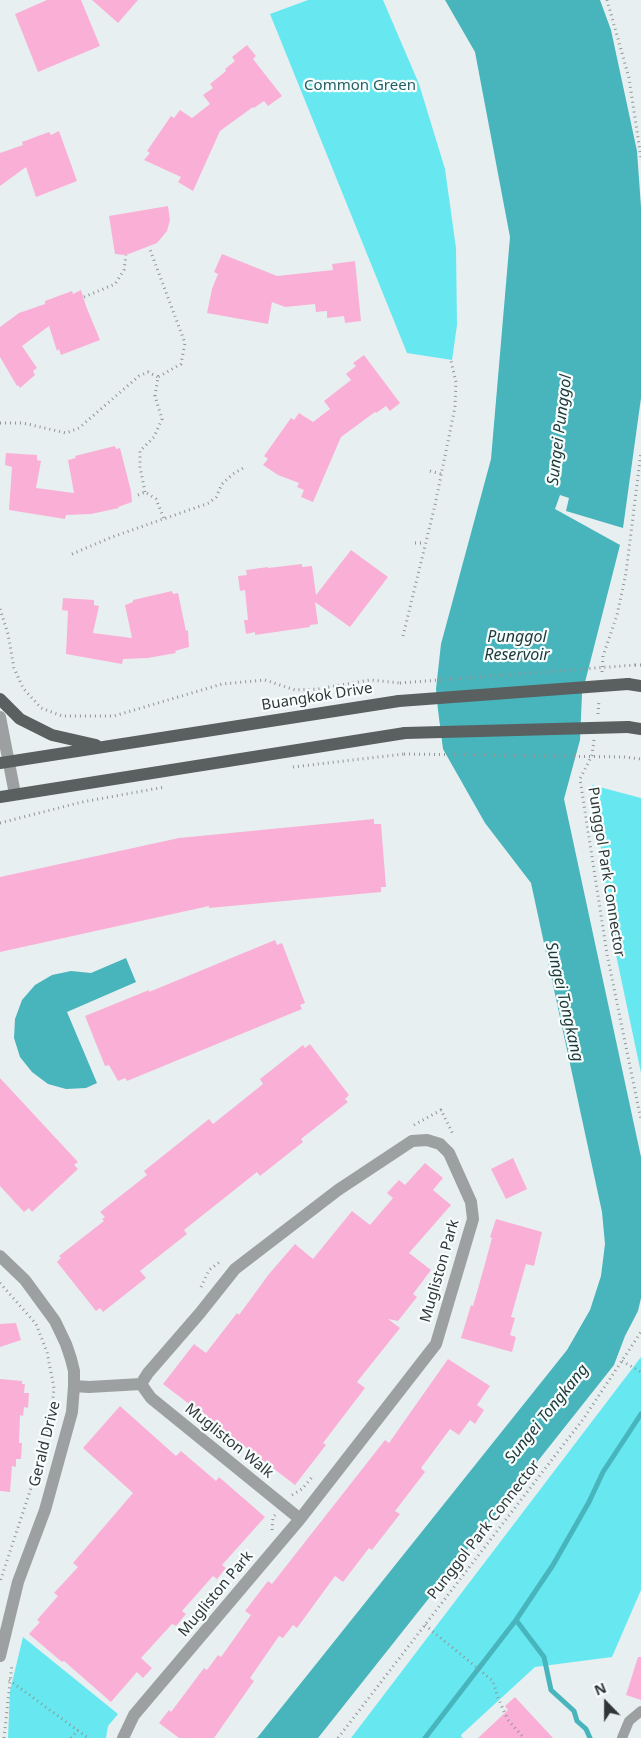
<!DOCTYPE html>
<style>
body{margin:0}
#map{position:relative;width:641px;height:1738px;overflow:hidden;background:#e8eff0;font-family:"Noto Sans",sans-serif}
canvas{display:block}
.north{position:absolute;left:581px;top:1678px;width:50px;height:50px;-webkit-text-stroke:4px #f5fdfd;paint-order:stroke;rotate:338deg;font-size:14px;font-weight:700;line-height:20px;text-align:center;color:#323536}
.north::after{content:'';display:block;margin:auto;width:18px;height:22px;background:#323536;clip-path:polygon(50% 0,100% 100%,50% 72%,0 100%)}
</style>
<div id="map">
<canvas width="641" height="1738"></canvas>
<div class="north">N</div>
</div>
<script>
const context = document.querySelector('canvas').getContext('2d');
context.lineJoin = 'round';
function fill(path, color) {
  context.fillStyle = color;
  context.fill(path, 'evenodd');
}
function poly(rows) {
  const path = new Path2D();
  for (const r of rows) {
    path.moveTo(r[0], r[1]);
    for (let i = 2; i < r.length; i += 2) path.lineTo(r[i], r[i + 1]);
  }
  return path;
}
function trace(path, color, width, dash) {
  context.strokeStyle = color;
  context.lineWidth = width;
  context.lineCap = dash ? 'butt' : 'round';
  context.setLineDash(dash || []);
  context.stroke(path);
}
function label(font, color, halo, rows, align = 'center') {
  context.font = font + ' "Noto Sans",sans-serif';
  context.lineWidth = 4.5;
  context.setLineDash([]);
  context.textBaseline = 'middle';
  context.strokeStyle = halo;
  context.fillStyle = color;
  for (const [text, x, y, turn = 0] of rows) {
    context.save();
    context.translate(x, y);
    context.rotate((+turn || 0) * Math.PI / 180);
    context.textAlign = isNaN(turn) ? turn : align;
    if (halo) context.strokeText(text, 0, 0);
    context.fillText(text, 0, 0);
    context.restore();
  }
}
fill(poly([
 [308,0,383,0,419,84,445,169,456,248,457,325,452,360,407,353,270,14],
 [592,785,641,798,641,1073,615,950],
 [641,1357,641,1590,612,1657,535,1667,461,1735,462,1738,351,1738],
 [23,1637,118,1714,108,1726,106,1738,8,1738,10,1691]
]), '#67e8f1');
fill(poly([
 [445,0,600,0,611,30,637,151,641,207,641,398,623,528,566,511,569,498,560,495,555,509,620,545,582,694,580,740,564,799,641,1157,641,1298,638,1311,625,1336,614,1365,318,1738,257,1738,567,1350,590,1310,601,1276,605,1244,602,1212,531,883,485,823,443,749,438,710,436,689,441,644,491,459,510,237,475,52],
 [126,958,136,982,67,1012,97,1083,86,1088,66,1089,48,1084,32,1072,20,1057,14,1038,15,1019,22,1000,35,985,52,975,71,971,91,973]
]), '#48b4bc');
trace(poly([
 [516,1620,544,1657,551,1690,574,1711,577,1721,586,1729,590,1738],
 [425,1738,516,1620,553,1565,589,1502,603,1472,641,1414]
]), '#48b4bc', 5);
fill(poly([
 [47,0,81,0,100,46,38,72,15,14],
 [92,0,138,0,118,23],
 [247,45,256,56,253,59,282,96,268,106,264,101,254,108,253,107,220,131,193,191,178,182,181,177,144,160,150,153,147,151,171,116,174,118,180,110,192,118,210,104,203,95,213,88,210,84,226,71,225,69,235,61,232,57],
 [59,131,77,181,36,197,26,167,0,186,0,153,23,145,22,142,49,132,51,135],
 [168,206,170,220,167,231,157,243,126,255,115,254,109,216],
 [222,254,277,276,333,270,332,264,355,261,361,321,345,323,344,316,327,318,327,311,316,312,315,304,285,307,272,302,268,324,207,313,212,289,218,274,214,272],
 [81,290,86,306,100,340,61,355,59,349,57,351,49,326,22,346,37,368,33,371,35,375,20,388,18,385,17,386,0,357,0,327,19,313,45,304,45,301,72,291,73,294],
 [364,355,400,403,390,411,386,406,376,413,375,412,341,437,313,502,301,497,304,490,297,487,299,483,278,475,263,465,268,459,264,456,291,418,294,420,299,413,313,422,330,409,324,401,351,380,346,374,356,366,353,363],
 [115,446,116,449,120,448,131,491,132,502,118,507,119,508,91,514,66,515,65,519,9,510,12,467,5,465,6,453,37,455,37,460,41,461,36,488,74,493,68,460,76,458,75,456],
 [351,550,388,577,350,627,315,602,318,624,310,625,310,627,255,635,255,632,246,634,244,620,248,620,245,590,240,591,238,576,247,575,246,570,268,567,268,568,302,564,302,567,312,566,316,595],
 [172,591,173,594,178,593,186,631,188,630,189,647,175,651,176,653,148,658,123,659,122,664,66,654,68,611,62,610,63,598,94,600,94,605,99,606,93,633,132,638,125,605,133,602,133,600],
 [374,819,374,824,381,824,386,887,381,887,381,892,209,908,209,906,0,952,0,877,179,838],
 [275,940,277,945,282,943,292,969,305,1003,300,1005,302,1009,127,1081,125,1078,118,1081,109,1065,105,1066,85,1016,149,990,149,992],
 [310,1044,349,1095,345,1099,348,1102,301,1139,303,1142,260,1176,257,1172,184,1230,187,1234,140,1271,146,1278,103,1312,100,1308,96,1311,57,1262,61,1258,59,1256,104,1221,102,1219,105,1217,100,1212,147,1175,144,1171,209,1119,213,1124,263,1084,260,1079,303,1045,305,1048],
 [0,1078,78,1162,74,1165,78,1169,32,1212,29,1208,24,1212,0,1186],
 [513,1158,527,1189,506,1199,491,1169],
 [425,1163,443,1178,433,1190,451,1205,409,1253,431,1270,413,1294,417,1297,398,1321,388,1319,400,1328,357,1382,365,1388,323,1443,326,1445,295,1485,163,1384,194,1344,206,1353,237,1313,239,1315,269,1274,295,1244,313,1259,352,1211,370,1225,393,1198,387,1193,399,1180,405,1185],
 [496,1219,542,1232,534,1266,526,1264,511,1317,515,1318,510,1335,516,1337,512,1352,461,1338,471,1305,473,1306,483,1271,492,1238,490,1237],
 [16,1323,21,1340,0,1347,0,1324],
 [448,1359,490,1386,477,1405,484,1410,475,1424,470,1420,459,1435,450,1429,421,1468,425,1472,395,1511,400,1514,372,1550,369,1548,343,1582,335,1576,297,1628,293,1625,283,1638,279,1636,250,1678,254,1681,214,1738,179,1738,159,1723,169,1710,171,1712,204,1668,207,1670,218,1655,221,1657,251,1615,245,1611,268,1581,272,1584,385,1440,389,1443],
 [0,1379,22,1381,22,1384,25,1384,24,1393,29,1393,28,1408,24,1407,23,1416,20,1415,19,1443,22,1443,21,1459,16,1459,16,1467,12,1466,10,1492,0,1491],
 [120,1406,176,1456,181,1451,216,1481,219,1477,265,1517,222,1565,226,1568,217,1579,213,1576,182,1611,186,1614,176,1626,172,1624,141,1658,152,1668,143,1678,137,1672,111,1702,64,1661,62,1662,29,1634,40,1622,37,1620,58,1596,54,1593,78,1567,73,1563,133,1493,83,1448],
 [638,1657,641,1657,641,1700,626,1695],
 [515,1697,553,1738,478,1738,508,1710,505,1706]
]), '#fab0d6');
trace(poly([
 [607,0,629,78,641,158],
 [84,297,115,284,124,270,126,255],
 [0,423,23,423,66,433,79,428,139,376,148,372,158,377],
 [430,471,441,474],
 [145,492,140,467,140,451,154,437,162,419,155,396,158,377,181,364,185,343,149,247],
 [138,495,145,492,156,499,164,519],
 [415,543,425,543],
 [72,554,112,537,209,503,216,497,222,484,233,474,245,467],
 [0,609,8,634,14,668,23,688,41,708,62,716,114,716,222,684,265,680,295,690,318,689,370,680,400,683],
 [403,636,435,505,455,407,456,382,451,361],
 [635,665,641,665],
 [602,672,603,656,617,615,626,573,641,452],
 [598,714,599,700],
 [594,740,592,755,580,779,607,954,641,1120],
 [624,757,641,759],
 [293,767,404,754],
 [0,823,82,802,165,787],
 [414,1125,441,1110,454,1136],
 [0,1283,36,1324,47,1352,54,1388,51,1417,33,1482,0,1582],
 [201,1287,209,1270,221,1261],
 [622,1361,641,1372],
 [292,1495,302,1489,313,1476],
 [272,1530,273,1517,275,1515],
 [425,1625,493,1681,498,1698,508,1720,524,1738],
 [9,1680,88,1738],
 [4,1738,12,1664],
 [71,1738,78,1730],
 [338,1738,584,1418,641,1332]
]), '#909596', 3, [1, 4]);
trace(poly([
 [622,1738,629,1721,641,1711]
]), '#9da0a0', 10);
trace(poly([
 [0,717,15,794],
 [0,1256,25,1280,55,1321,66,1344,71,1359,74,1371,74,1386,72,1412,45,1510,18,1582,0,1656],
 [141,1384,151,1398,300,1519],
 [74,1386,89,1387,141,1384],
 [123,1738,134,1715,300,1519,436,1344,473,1219,471,1202,449,1153,440,1144,427,1140,412,1141,338,1190,235,1269,200,1313,148,1373,141,1384]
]), '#9da0a0', 12);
trace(poly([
 [628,684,641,686],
 [0,699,20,719,52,735,96,745],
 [628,727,641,729],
 [0,763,399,701],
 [0,797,405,733]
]), '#5a6060', 12);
trace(poly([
 [400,683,635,665],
 [404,754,624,757]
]), '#909596', 3, [1, 4]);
trace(poly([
 [399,701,628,684],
 [405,733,628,727]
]), '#5a6060', 12);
label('15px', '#256065', '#f5fdfd', [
 ["Common Green",360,86]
]);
label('15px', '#323536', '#f5fdfd', [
 ["Buangkok Drive",317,697,-9],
 ["Punggol Park Connector",606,872,81],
 ["Mugliston Park",440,1271,-74],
 ["Mugliston Walk",229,1441,39],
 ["Gerald Drive",45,1444,-76],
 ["Punggol Park Connector",484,1530,-52],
 ["Mugliston Park",216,1594,-50]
]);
label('italic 16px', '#1e3738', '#f5fdfd', [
 ["Sungei Punggol",560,430,-83],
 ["Punggol",517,637],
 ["Reservoir",517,655],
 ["Sungei Tongkang",564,1002,77],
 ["Sungei Tongkang",547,1414,-51]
]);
</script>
